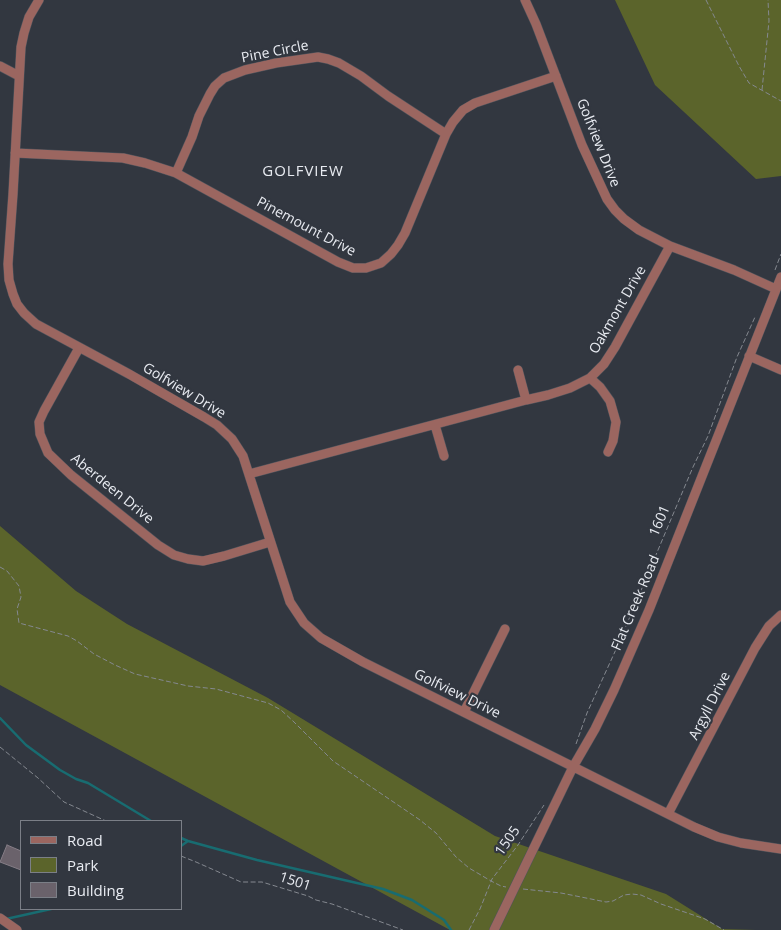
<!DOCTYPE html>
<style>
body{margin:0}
#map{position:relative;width:781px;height:930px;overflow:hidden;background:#323740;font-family:"Open Sans",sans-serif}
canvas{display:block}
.legend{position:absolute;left:20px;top:820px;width:162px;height:90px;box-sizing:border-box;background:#323740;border:1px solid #7b7f87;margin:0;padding:6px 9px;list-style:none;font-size:15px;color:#e8ebf1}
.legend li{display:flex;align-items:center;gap:10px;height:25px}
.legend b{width:25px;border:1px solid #7b7f87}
</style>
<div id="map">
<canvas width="781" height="930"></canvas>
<ul class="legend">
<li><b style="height:6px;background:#9b6660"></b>Road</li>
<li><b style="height:14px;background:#5b642b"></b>Park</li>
<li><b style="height:14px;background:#6a626b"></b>Building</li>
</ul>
</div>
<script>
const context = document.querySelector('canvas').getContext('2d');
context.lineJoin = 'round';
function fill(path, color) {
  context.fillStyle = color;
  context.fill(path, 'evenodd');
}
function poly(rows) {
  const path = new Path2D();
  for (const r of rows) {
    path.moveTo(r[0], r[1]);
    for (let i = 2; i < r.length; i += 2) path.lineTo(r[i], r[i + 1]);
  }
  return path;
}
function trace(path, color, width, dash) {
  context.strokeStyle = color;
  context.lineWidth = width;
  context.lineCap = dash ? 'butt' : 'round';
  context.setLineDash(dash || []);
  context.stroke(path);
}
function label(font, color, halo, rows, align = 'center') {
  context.font = font + ' "Open Sans",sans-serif';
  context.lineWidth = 4.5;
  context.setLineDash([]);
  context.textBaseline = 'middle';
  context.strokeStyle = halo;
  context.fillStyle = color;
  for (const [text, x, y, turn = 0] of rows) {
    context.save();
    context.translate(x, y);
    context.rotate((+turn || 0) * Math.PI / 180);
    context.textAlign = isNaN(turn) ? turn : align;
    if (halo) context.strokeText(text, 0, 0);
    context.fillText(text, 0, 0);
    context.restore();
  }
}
fill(poly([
 [615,0,781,0,781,176,756,179,655,85],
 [0,526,76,591,127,624,268,698,495,836,666,894,722,929,756,930,450,930,0,685]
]), '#5b642b');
trace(poly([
 [0,718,26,745,60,770,76,779,88,783,151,821],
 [181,838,188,841,257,860,383,889,412,900,444,920,451,930],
 [181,846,188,841],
 [6,919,51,909]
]), '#186c71', 2.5);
const building = poly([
 [7,845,21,851,21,870,0,862,7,845]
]);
fill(building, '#6a626b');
trace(building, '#867e87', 1);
const minor = poly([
 [39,0,29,17,24,33,21,47,13,194,8,264,9,280,13,294,17,304,24,313,36,324,129,374,204,417,217,425,232,439,243,456,290,602,304,623,321,638,363,662,694,827,718,837,741,843,781,849],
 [525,0,536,24,582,145,607,199,615,210,624,219,639,230,670,246,734,270,776,289],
 [0,66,19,76],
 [15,153,123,158,145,163,176,173,338,262,353,268,366,268,381,263,391,254,398,245,405,233,446,134,453,122,463,110,475,103,556,76],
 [176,173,192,137,199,116,210,94,215,86,224,78,245,70,276,63,318,57,328,59,339,63,361,76,388,96,446,134],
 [79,348,44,411,39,422,40,434,48,453,71,475,158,545,174,555,188,559,203,561,224,556,270,542],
 [749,356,781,370],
 [518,370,526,400],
 [590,378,600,387,610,401,616,422,613,441,608,452],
 [435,425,444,456],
 [249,474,526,400,548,395,570,388,590,378,604,364,615,347,670,246],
 [464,712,505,629],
 [668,814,755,648,769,626,781,615],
 [0,918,17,930],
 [494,930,573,767,595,729,614,690,649,610,781,277]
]);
trace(minor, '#4f545c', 10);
trace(poly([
 [706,0,739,66,749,83,781,101],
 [762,90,769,21,768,0],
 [775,270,781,254],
 [0,567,7,571,19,586,21,597,17,609,19,623,68,636,77,641,94,654,115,665,135,674,188,686,216,689,268,703,281,710,294,722,333,761,420,820,436,833,456,857,469,868,491,881,501,886,506,887],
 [576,744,587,713,618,645,693,467,708,436,737,357,755,317],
 [0,747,38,778,64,802,106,821],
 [181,856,196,862,241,882,262,882,308,896,316,900,332,904,403,930],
 [523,889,561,893,606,902,613,901,624,895,632,894,641,895,661,904,705,919,724,930],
 [469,930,480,909,492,879,518,845,544,805]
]), '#858990', 1, [5, 2.5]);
trace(minor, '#9b6660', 9);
label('14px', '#e8ebf1', '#323740', [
 ["Pine Circle",275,52,-11],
 ["Golfview Drive",598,143,68],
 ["Pinemount Drive",306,227,28],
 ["Oakmont Drive",618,310,-60],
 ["Golfview Drive",184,391,31],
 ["Aberdeen Drive",112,489,39],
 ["1601",660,521,-67],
 ["Flat Creek Road",636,603,-67],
 ["Golfview Drive",457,694,26],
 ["Argyll Drive",710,706,-63],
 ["1505",508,841,-55],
 ["1501",295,882,18]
]);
context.letterSpacing = '1px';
label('15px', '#e8ebf1', '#323740', [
 ["GOLFVIEW",303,172]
]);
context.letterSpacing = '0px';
</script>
